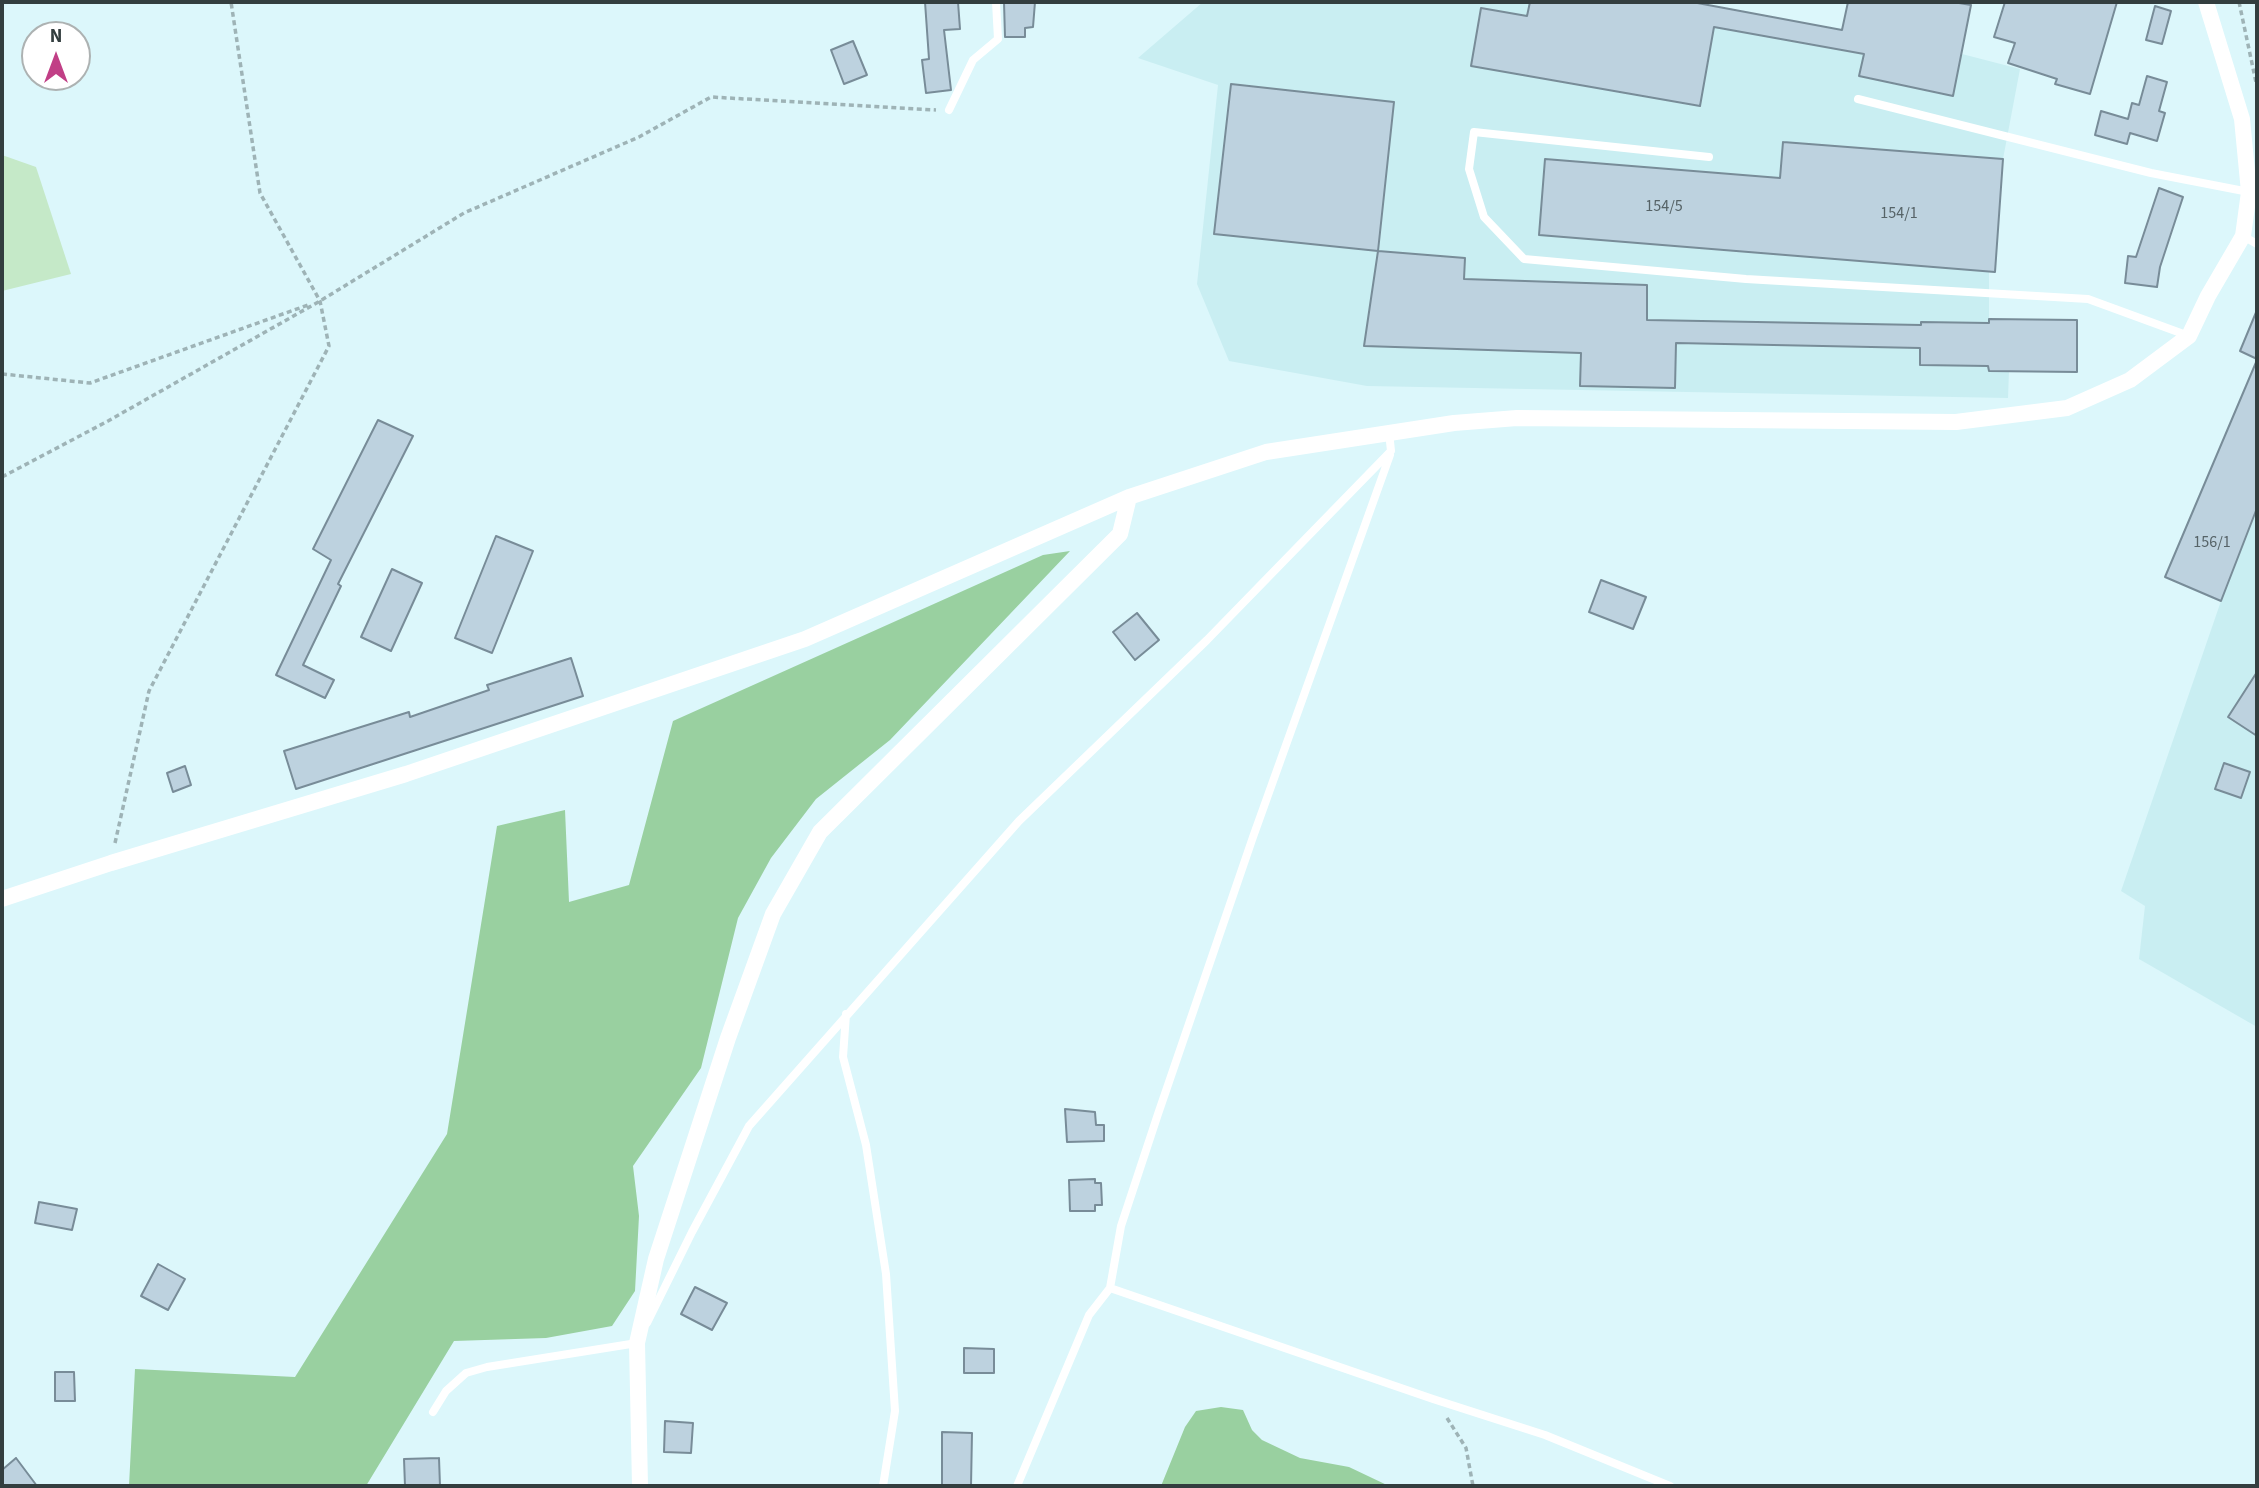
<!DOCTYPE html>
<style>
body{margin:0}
#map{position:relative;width:2259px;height:1488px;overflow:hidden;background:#dcf7fb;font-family:"Source Sans 3",sans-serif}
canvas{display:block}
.frame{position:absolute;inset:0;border:4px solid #333e3f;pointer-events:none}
.north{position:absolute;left:21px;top:21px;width:70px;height:70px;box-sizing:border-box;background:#fff;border:2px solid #adb2b2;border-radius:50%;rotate:0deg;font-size:19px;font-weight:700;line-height:28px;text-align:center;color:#333e3f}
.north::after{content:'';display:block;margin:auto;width:24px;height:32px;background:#c13f86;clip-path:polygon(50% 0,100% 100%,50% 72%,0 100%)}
</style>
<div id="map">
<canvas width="2259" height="1488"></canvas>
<div class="frame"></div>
<div class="north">N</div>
</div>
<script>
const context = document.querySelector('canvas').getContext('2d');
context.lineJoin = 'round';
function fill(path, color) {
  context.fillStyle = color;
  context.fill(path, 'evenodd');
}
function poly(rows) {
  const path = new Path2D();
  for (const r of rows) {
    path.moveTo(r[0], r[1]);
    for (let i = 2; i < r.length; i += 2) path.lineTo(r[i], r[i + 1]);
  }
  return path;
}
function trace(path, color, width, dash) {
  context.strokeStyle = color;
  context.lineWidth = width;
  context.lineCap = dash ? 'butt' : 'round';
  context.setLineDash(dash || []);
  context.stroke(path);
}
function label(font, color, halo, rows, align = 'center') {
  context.font = font + ' "Source Sans 3",sans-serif';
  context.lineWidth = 6;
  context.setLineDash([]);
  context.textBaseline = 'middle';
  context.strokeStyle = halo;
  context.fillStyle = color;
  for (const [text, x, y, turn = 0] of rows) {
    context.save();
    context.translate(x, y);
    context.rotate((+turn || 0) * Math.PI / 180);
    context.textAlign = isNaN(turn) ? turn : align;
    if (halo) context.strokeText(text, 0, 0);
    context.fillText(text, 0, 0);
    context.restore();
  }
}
fill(poly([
 [1203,2,1692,2,1868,35,1962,54,2020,69,2003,159,1995,273,1989,272,1989,319,2077,320,2077,372,2009,371,2008,398,1367,386,1229,361,1197,284,1218,85,1138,58],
 [2257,508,2257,1027,2139,959,2145,906,2121,891,2221,601]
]), '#c9eef2');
fill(poly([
 [2,155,36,167,71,274,2,291]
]), '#c5e9c8');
fill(poly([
 [1070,551,890,740,816,799,771,858,738,918,701,1068,633,1166,639,1216,635,1291,612,1326,546,1338,454,1341,366,1486,129,1486,135,1369,295,1377,447,1134,497,826,565,810,569,902,629,885,673,721,1043,555],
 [1221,1407,1243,1410,1252,1430,1262,1440,1300,1458,1349,1467,1389,1486,1161,1486,1185,1427,1196,1411]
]), '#99d0a0');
const building = poly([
 [925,2,958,2,960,29,944,30,951,90,926,93,922,60,929,59,925,2],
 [1004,2,1035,2,1033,27,1025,28,1025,37,1005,37,1004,2],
 [1530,2,1692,2,1842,30,1848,2,1953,2,1971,5,1953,96,1859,76,1864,54,1714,27,1700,106,1471,66,1481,8,1527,16,1530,2],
 [2005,2,2117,2,2090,94,2055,84,2057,79,2008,63,2015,43,1994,37,2005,2],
 [2155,6,2171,11,2162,44,2146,40,2155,6],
 [853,41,867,75,844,84,831,50,853,41],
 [2147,76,2167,82,2159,111,2165,113,2157,141,2130,133,2127,144,2095,135,2101,111,2128,119,2132,103,2139,105,2147,76],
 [1231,84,1394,102,1378,251,1214,234,1231,84],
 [1783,142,2003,159,1995,272,1539,235,1545,159,1780,178,1783,142],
 [2159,188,2183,197,2160,267,2157,287,2125,283,2128,256,2136,257,2159,188],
 [1378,251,1465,258,1464,279,1647,285,1647,320,1921,325,1921,322,1989,323,1989,319,2077,320,2077,372,1989,371,1988,366,1920,365,1920,348,1676,343,1675,388,1580,386,1581,353,1364,346,1378,251],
 [2257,310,2257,359,2240,351,2257,310],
 [2257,360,2257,508,2221,601,2165,577,2257,360],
 [378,420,413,436,338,584,341,586,303,665,334,680,325,698,276,675,331,560,313,549,378,420],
 [496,536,533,551,492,653,455,638,496,536],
 [392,569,422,583,391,651,361,637,392,569],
 [1601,580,1646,597,1633,629,1589,612,1601,580],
 [1137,613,1159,640,1135,660,1113,632,1137,613],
 [571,658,583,696,296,789,284,751,409,712,410,717,489,690,487,685,571,658],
 [2257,672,2257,736,2228,717,2257,672],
 [2224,763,2250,772,2241,798,2215,789,2224,763],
 [185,766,191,785,173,792,167,773,185,766],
 [1065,1109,1095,1112,1096,1125,1104,1125,1104,1141,1067,1142,1065,1109],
 [1095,1179,1095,1183,1101,1183,1102,1205,1095,1205,1095,1211,1070,1211,1069,1180,1095,1179],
 [39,1202,77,1209,72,1230,35,1223,39,1202],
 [158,1264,185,1279,168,1310,141,1296,158,1264],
 [695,1287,727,1303,712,1330,681,1314,695,1287],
 [964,1348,994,1349,994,1373,964,1373,964,1348],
 [55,1372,74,1372,75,1401,55,1401,55,1372],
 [665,1421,693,1423,691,1453,664,1452,665,1421],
 [942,1432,972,1433,971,1486,942,1486,942,1432],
 [16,1458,37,1486,2,1486,2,1470,16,1458],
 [439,1458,440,1486,405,1486,404,1459,439,1458]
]);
fill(building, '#bdd2df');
trace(building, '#788c98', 2);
trace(poly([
 [2239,2,2257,87],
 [2,374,90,383,308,305],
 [2,477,108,421,320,301,464,213,639,137,711,97,936,110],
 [115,843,149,691,329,346,320,301,260,193,231,2],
 [1447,1418,1466,1448,1473,1486]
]), '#9eb3b6', 3.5, [5, 3.5]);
trace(poly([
 [1858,99,2151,173,2249,192],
 [949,110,973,60,998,39,996,2],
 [1709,157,1474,132,1469,169,1484,217,1524,259,1746,279,2088,299,2189,336],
 [2243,236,2257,244],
 [846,1014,843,1057,866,1145,886,1274,895,1411,883,1486],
 [1110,1288,1121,1226,1158,1114,1253,837,1390,455],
 [647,1323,692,1232,749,1126,1019,821,1207,640,1391,451,1389,432],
 [433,1412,446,1391,466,1373,487,1367,637,1343,638,1341],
 [1017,1486,1089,1315,1110,1288,1433,1399,1545,1435,1670,1486]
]), '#fff', 8);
trace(poly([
 [2,899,111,863,406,774,805,639,1129,497,1266,452,1454,423,1517,418,1956,422,2067,408,2130,380,2189,336,2208,296,2243,236,2249,192,2242,119,2206,2],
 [640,1486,637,1343,656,1259,728,1038,773,914,820,832,1120,534,1129,497]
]), '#fff', 16);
label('16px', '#566367', null, [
 ["154/5",1664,207],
 ["154/1",1899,214],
 ["156/1",2212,543]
]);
</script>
